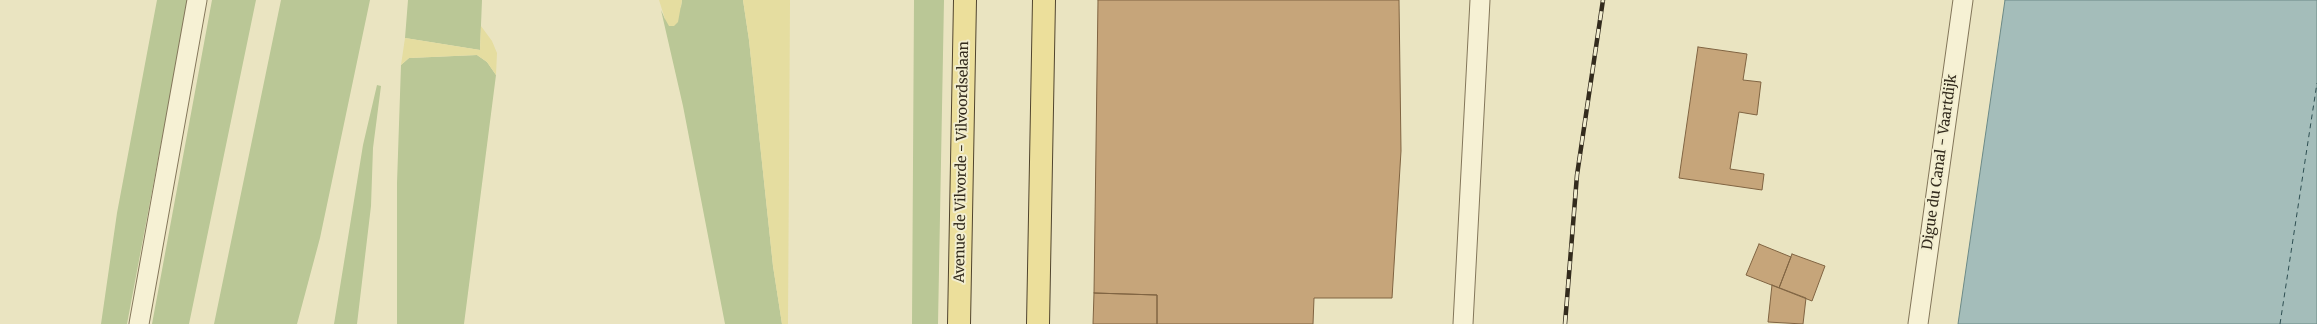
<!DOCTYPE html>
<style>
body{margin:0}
canvas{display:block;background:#eae4c1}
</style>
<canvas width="2317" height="324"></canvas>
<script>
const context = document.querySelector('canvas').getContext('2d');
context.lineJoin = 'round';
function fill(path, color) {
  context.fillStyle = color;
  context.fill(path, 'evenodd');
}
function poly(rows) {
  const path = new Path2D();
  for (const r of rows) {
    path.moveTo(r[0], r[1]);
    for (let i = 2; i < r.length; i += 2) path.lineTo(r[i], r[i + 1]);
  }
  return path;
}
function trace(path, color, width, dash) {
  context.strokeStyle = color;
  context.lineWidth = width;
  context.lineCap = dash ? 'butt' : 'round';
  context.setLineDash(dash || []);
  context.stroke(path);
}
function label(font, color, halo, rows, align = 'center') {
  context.font = font + ' Merriweather,serif';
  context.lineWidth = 4;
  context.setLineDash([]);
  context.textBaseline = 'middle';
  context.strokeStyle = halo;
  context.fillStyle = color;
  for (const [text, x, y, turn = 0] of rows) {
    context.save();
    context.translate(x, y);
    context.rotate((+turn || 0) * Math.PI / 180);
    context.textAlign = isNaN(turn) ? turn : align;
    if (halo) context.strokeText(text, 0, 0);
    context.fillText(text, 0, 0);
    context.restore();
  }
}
fill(poly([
 [157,0,188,0,127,324,101,324,117,213],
 [212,0,256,0,189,324,152,324],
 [281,0,370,0,320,238,297,324,214,324],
 [408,0,482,0,480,50,405,38],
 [682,0,743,0,749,40,773,266,782,324,725,324,683,106,661,10,665,19,681,7],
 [914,0,944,0,938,324,912,324],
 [477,55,487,62,496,75,464,324,397,324,397,183,401,65,409,58],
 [377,85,381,86,373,148,371,206,357,324,334,324,363,145]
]), '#bac796');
fill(poly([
 [659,0,682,0,678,22,674,26,669,26,665,19],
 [743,0,790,0,788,324,782,324,773,266,749,40],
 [481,26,492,41,497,53,496,75,487,62,477,55,409,58,401,65,405,38,480,50]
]), '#e5dda0');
const water = poly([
 [2005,0,2317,0,2317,324,1958,324,2005,0]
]);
fill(water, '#a4bdba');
trace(water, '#6c8a87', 1);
trace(poly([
 [2280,324,2317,83]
]), '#2e4f52', 1, [5, 4]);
const building = poly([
 [1098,0,1399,0,1401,151,1392,298,1314,298,1313,324,1157,324,1157,295,1094,293,1098,0],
 [1698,47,1747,54,1743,80,1761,82,1757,115,1739,112,1730,169,1764,174,1762,190,1679,178,1698,47],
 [1759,244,1791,257,1779,288,1746,275,1759,244],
 [1792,254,1825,266,1812,301,1779,288,1792,254],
 [1772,285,1806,298,1803,324,1768,322,1772,285],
 [1094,293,1157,295,1157,324,1093,324,1094,293]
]);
fill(building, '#c6a57a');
trace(building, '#806442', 1);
const lane = poly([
 [139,324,197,0],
 [1463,324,1480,0],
 [1918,324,1963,0]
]);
const primary = poly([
 [959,324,965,0],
 [1038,324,1044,0]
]);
trace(lane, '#83765a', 21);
trace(primary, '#50442e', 24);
trace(lane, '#f6f1d4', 19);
trace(primary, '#ecdf9b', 22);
const rail = poly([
 [1565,324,1577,175,1603,0]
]);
trace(rail, '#332b1d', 4.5);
trace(rail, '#f2eed0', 3, [9]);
label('14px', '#332b1d', '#f2eed0', [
 ["Avenue de Vilvorde - Vilvoordselaan",962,162,-89],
 ["Digue du Canal - Vaartdijk",1940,162,-82]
]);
</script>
